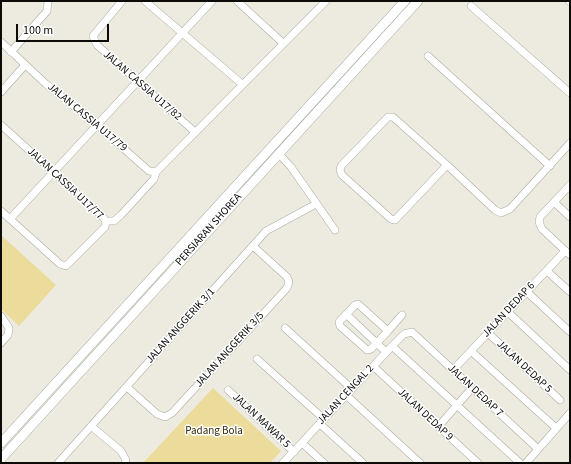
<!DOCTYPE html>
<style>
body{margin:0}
#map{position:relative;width:571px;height:464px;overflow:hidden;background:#edeae0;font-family:"Source Sans 3",sans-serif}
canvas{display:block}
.frame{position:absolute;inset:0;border:2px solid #0c0b08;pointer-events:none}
.scale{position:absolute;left:16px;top:24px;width:93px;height:18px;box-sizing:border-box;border:2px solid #0c0b08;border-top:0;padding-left:5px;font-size:12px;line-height:14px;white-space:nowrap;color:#0c0b08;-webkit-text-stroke:3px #fff;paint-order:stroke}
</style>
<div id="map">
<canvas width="571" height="464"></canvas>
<div class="frame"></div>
<div class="scale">100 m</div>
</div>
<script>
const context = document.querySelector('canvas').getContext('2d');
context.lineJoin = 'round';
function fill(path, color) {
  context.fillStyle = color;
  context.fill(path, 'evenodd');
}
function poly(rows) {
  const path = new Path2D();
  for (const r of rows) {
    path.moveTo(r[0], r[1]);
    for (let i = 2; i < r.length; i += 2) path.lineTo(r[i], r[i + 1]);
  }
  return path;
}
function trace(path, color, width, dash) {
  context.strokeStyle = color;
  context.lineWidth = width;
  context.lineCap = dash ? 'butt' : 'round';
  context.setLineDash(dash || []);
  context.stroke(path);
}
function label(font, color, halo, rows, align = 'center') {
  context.font = font + ' "Source Sans 3",sans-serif';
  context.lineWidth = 3;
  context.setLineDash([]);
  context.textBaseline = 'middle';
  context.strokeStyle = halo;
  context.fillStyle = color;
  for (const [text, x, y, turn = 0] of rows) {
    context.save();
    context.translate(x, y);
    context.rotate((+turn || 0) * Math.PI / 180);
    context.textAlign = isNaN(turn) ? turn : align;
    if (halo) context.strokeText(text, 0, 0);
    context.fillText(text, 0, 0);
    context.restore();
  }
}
fill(poly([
 [1,235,56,285,19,326,1,309],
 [213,388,281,451,270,463,143,463]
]), '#ebdc9c');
const minor = poly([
 [122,1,93,36,97,45,195,132],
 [145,1,242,84],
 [237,1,283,43],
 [569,1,570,2],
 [471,6,570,93],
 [1,42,46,84,97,125,149,171,156,172,326,1],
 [11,52,47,11,48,1],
 [428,56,550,166],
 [1,92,25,65],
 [1,125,101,215,106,221,105,227,66,266,60,264,1,211],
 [279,154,291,167,335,230],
 [447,165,395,220,391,219,342,175,340,170,341,166,388,117,393,117,447,165,495,210,501,213,510,209,570,143],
 [570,185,540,217,539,222,542,229,570,255],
 [554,202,570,217],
 [10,219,212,1],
 [106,221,114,221,121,215,154,179,156,172],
 [547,271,570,292],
 [527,292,570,332],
 [508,312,570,370],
 [346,314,386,352],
 [1,316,9,328,8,335,1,343],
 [285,328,352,389],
 [388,331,358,304,355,305,339,322,340,326,367,350,371,349,388,331,402,315],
 [488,333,560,400],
 [392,346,520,463],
 [471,351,556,428],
 [257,359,324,419],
 [373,366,478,463],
 [453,370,565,251],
 [127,387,157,414,165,417,172,413,287,288,289,282,287,277,253,246],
 [228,390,294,452],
 [346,395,420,463],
 [320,424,363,463],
 [91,426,121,451,126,460,125,463],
 [438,427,472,388],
 [302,443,324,463],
 [58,463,266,231,316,204],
 [283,463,392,346,404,334,412,332,538,449],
 [526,463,570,413]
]);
const major = poly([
 [1,443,405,1],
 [1,459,418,1]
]);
trace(minor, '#aba9a0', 8);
trace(major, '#aba9a0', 10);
trace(minor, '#fff', 7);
trace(major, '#fff', 9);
label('11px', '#0c0b08', '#fff', [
 ["JALAN CASSIA U17/82",142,86,41],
 ["JALAN CASSIA U17/79",87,118,40],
 ["JALAN CASSIA U17/77",65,184,43],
 ["PERSIARAN SHOREA",209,230,-48],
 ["JALAN DEDAP 6",509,310,-47],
 ["JALAN ANGGERIK 3/1",181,326,-48],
 ["JALAN ANGGERIK 3/5",230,350,-48],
 ["JALAN DEDAP 5",524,367,43],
 ["JALAN DEDAP 7",475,391,43],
 ["JALAN CENGAL 2",346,395,-47],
 ["JALAN DEDAP 9",425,415,43],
 ["JALAN MAWAR 5",261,421,43]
]);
label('11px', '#352d07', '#fff', [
 ["Padang Bola",214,432]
]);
</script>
